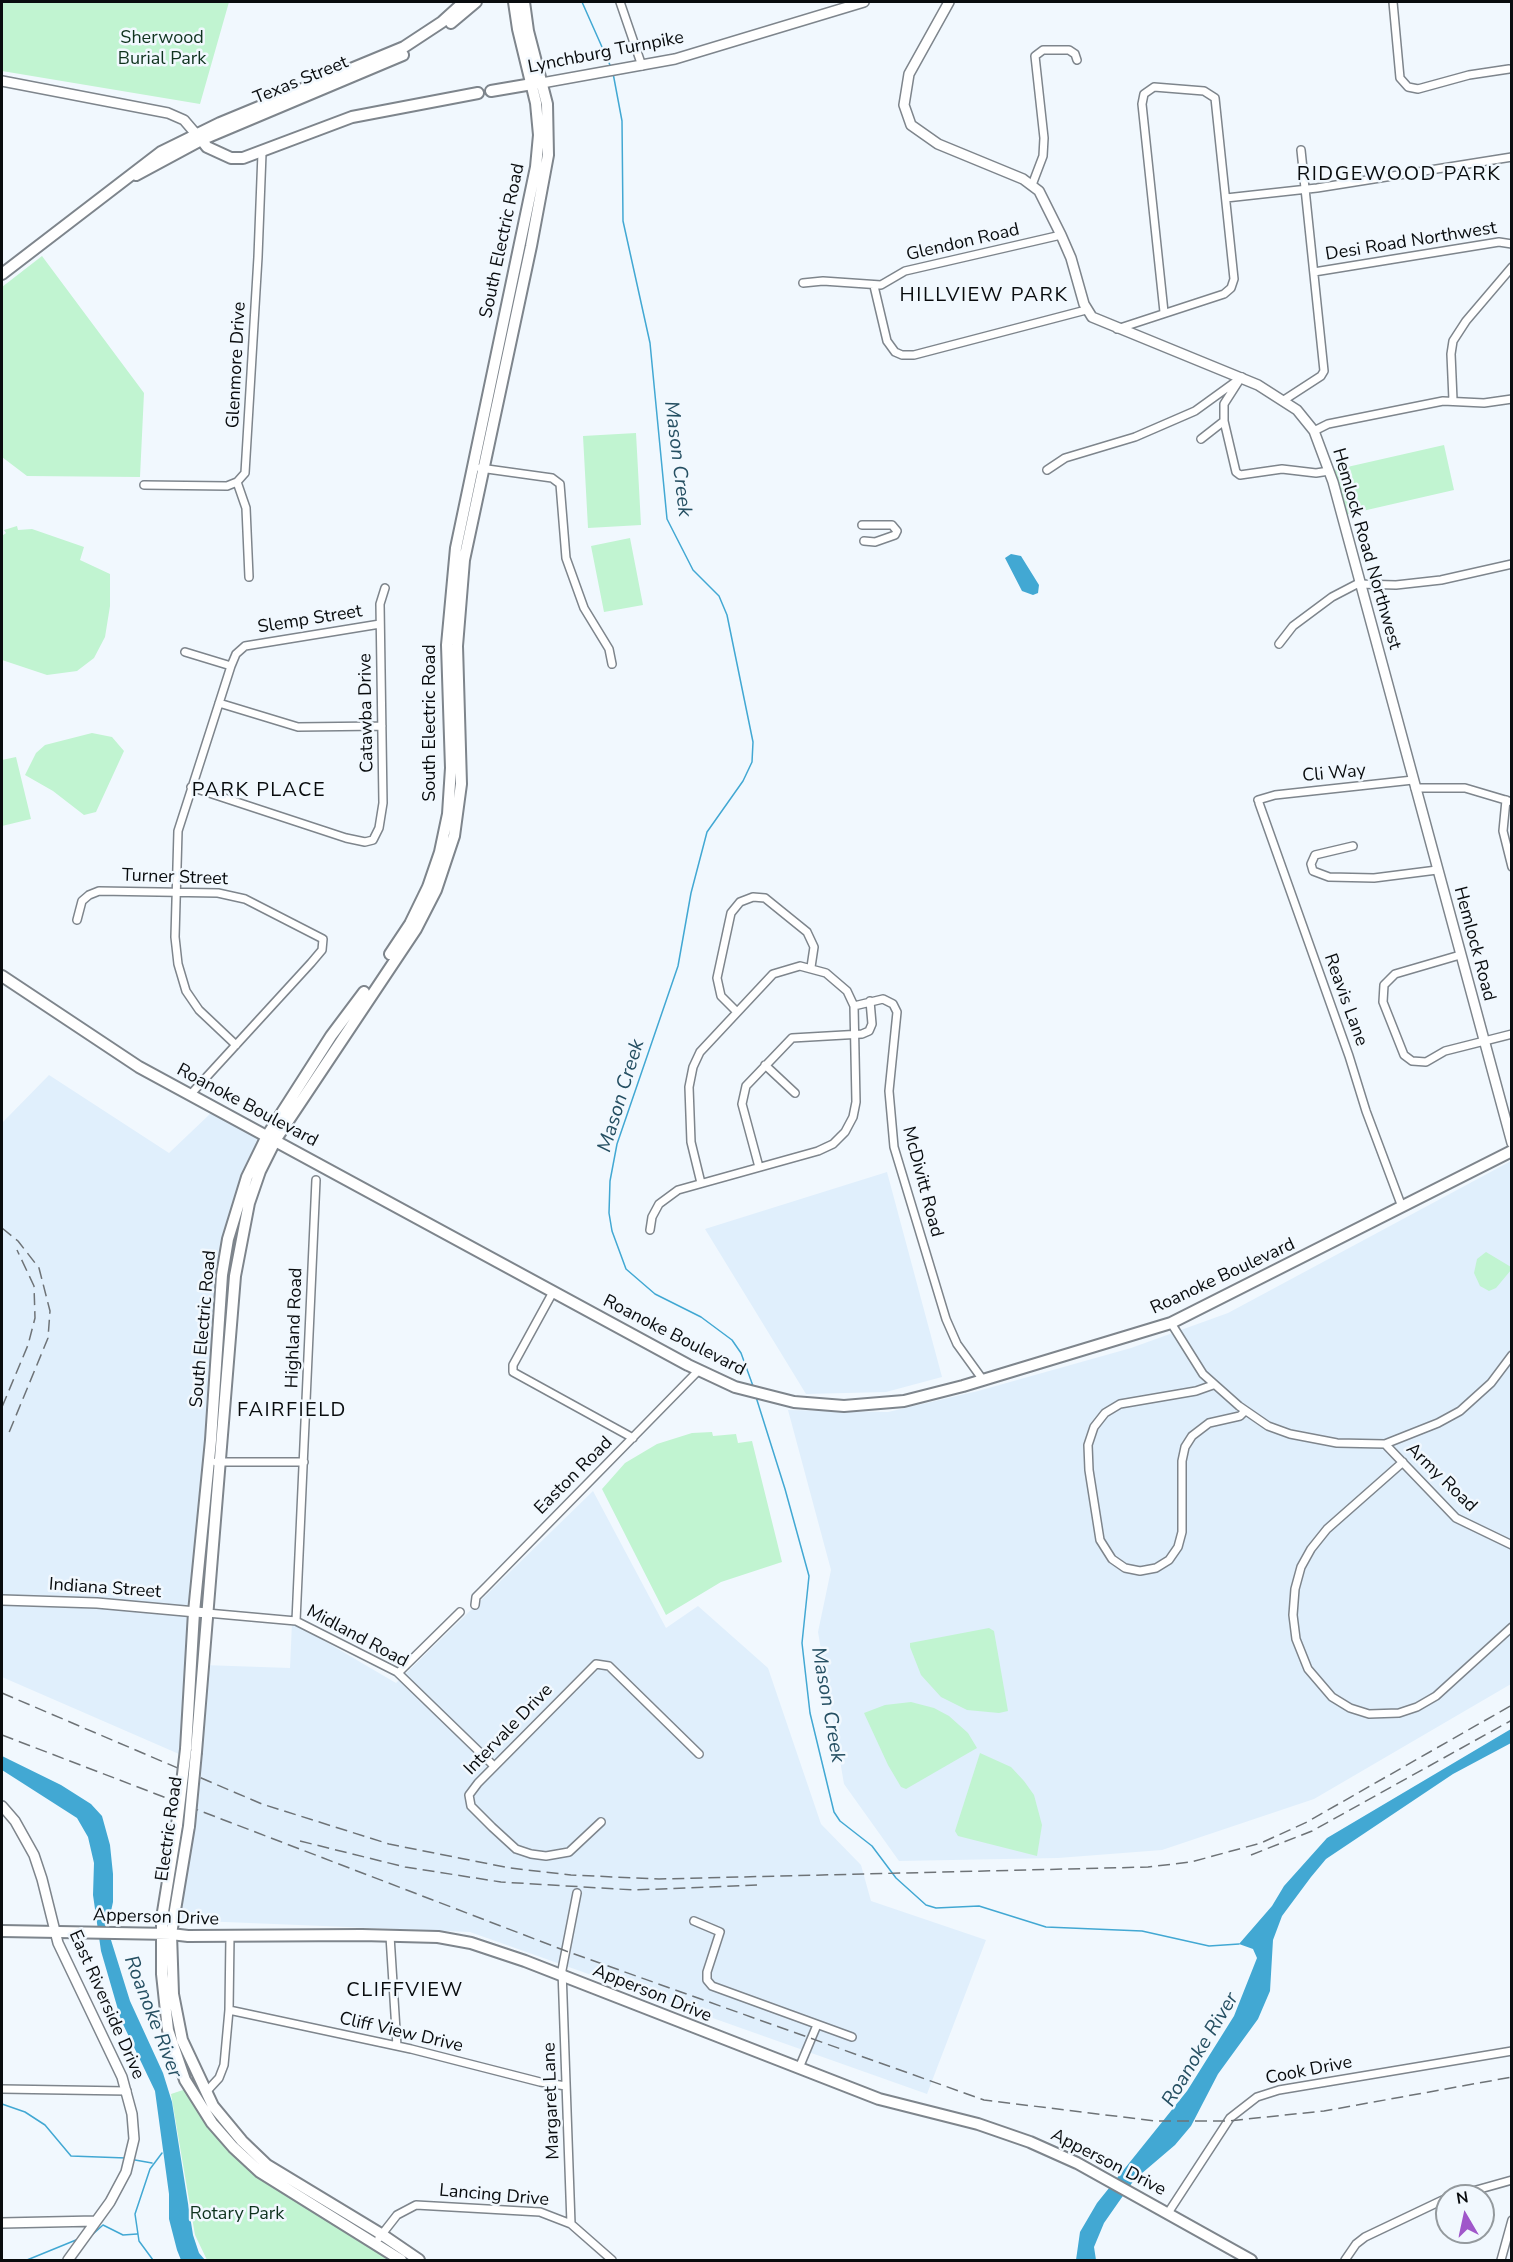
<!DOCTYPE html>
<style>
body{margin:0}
#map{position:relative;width:1513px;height:2262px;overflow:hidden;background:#f1f8fe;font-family:"Nunito Sans",sans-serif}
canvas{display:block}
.frame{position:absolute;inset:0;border:3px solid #090c0e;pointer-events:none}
.north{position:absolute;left:1435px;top:2184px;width:60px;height:60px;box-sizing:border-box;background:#f1f8fe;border:2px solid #949a9e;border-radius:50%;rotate:351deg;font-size:16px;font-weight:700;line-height:24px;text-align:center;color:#090c0e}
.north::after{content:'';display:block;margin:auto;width:21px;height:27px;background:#a057ca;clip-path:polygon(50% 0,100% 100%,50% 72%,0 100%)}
</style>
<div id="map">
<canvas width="1513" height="2262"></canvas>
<div class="frame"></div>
<div class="north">N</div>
</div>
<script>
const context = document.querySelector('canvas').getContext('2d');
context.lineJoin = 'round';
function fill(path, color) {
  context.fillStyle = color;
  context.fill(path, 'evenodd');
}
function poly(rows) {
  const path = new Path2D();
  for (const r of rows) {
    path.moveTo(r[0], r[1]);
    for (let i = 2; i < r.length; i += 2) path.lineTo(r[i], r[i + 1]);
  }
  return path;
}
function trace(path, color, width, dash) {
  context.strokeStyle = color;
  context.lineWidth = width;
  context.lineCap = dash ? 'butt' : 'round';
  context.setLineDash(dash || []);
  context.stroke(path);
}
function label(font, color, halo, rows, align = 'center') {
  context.font = font + ' "Nunito Sans",sans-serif';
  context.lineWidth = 5;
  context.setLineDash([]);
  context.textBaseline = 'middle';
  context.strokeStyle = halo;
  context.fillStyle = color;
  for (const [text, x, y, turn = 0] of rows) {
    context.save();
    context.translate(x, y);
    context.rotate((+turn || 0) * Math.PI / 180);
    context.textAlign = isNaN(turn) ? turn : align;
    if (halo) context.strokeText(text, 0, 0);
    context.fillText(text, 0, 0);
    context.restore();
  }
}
fill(poly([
 [49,1075,169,1153,211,1113,260,1137,240,1179,222,1257,179,1754,2,1677,2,1123],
 [1511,1161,1511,1684,1314,1799,1162,1850,1058,1858,899,1861,844,1784,818,1632,831,1570,788,1410,888,1412,978,1391,1131,1348,1228,1313],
 [887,1172,942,1377,886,1392,806,1394,705,1229],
 [593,1491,666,1628,698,1606,768,1668,821,1824,861,1865,871,1901,986,1940,927,2094,470,1932,176,1920,200,1766,203,1665,290,1668,292,1622,396,1683]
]), '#e0effc');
fill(poly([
 [2,2,229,2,200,104,2,71],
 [42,256,144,393,140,477,27,476,2,457,2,287],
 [636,433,641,525,588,528,583,436],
 [1444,445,1454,490,1345,515,1334,470],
 [17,526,18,530,32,529,84,547,80,560,110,574,110,606,105,637,94,658,77,671,47,675,2,660,2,536,6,533,4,530],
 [630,538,643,605,604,612,591,546],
 [92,733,112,737,124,751,96,812,84,815,53,791,25,775,36,753,45,745],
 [16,757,31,819,2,826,2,760],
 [1486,1252,1511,1267,1511,1270,1496,1288,1489,1291,1480,1286,1474,1273,1477,1259],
 [712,1432,713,1436,736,1434,738,1443,752,1441,782,1562,721,1582,666,1615,602,1489,625,1463,657,1444,692,1433],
 [989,1628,994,1631,1008,1711,999,1713,967,1710,941,1697,921,1675,910,1647,910,1643],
 [911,1702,934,1708,949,1716,968,1733,977,1748,906,1789,901,1787,888,1765,864,1713,885,1705],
 [980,1753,1011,1767,1024,1781,1034,1795,1042,1825,1037,1856,958,1836,955,1831],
 [186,2089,267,2182,392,2260,207,2260,195,2235,171,2094]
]), '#c1f4d1');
fill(poly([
 [1011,554,1021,556,1039,585,1038,593,1033,595,1022,591,1005,558],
 [1511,1729,1511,1743,1453,1774,1326,1859,1311,1877,1282,1916,1273,1940,1270,1991,1258,2019,1218,2074,1191,2126,1175,2145,1134,2180,1104,2223,1094,2247,1096,2260,1076,2260,1080,2232,1097,2203,1187,2091,1234,2016,1257,1958,1253,1949,1239,1944,1272,1906,1284,1886,1327,1838],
 [2,1756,61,1785,91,1804,102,1816,110,1845,113,1874,113,1902,108,1925,111,1940,130,2001,163,2073,172,2102,193,2235,199,2253,205,2260,181,2260,177,2250,169,2219,169,2194,155,2091,121,2020,101,1951,93,1895,94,1863,88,1837,77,1818,2,1770]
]), '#42a8d3');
trace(poly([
 [582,2,610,65],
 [613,73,622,121,623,221,650,343,667,519,693,570,719,596,727,615,753,742,752,762,743,781,707,832,691,893,678,966,617,1144,610,1181,609,1213,612,1231,626,1269,655,1294,701,1317,732,1340,741,1353,753,1386],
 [756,1397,785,1489,809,1576,802,1643,810,1713,834,1812,840,1821,872,1846,896,1878,926,1905,936,1908,979,1906,1046,1927,1142,1931,1209,1946,1239,1944],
 [2,2104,25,2112,45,2125,71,2156,126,2158],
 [135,2160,152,2163],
 [93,2234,103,2225,123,2235,137,2234],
 [27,2260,76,2240],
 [153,2260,139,2241,135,2214,150,2169,162,2153]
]), '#42a8d3', 1.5);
const minor = poly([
 [620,2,642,66],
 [1393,2,1400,78,1408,87,1418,89,1469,75,1509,69],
 [1032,185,1043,156,1044,138,1035,56,1043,50,1069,50,1075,54,1077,60],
 [1226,198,1317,188,1512,157],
 [1314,272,1499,242,1512,244],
 [803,283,823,281,881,285,905,271,1061,235],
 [874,286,887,341,895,352,902,355,914,355,1086,310],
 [1117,329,1224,294,1231,288,1234,279,1215,98,1204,91,1154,87,1144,94,1142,104,1164,312],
 [1284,400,1321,376,1324,371,1301,150],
 [1453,400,1451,354,1453,341,1466,321,1512,267],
 [1224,421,1236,472,1240,475,1282,469,1316,473,1329,471],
 [1314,431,1328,424,1443,401,1484,403,1512,399],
 [1201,439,1224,421,1224,404,1240,379],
 [480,468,552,478,560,484,566,558,584,608,609,649,612,664],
 [1047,470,1065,458,1135,437,1195,411,1242,377],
 [237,482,246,508,249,577],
 [144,485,227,486,237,482,245,473,258,257,262,153],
 [862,525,892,525,897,531,895,535,875,542,864,541],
 [1279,644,1293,626,1332,597,1357,584,1396,585,1441,580,1512,564],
 [185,652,231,666],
 [219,703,298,727,382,726],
 [191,787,346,838,365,842,373,840,379,828,383,803,380,604,385,588],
 [1415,788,1465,788,1512,802],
 [1258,800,1275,795,1413,780],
 [1506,800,1503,831,1512,867],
 [1259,803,1349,1056,1366,1111,1402,1207],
 [1353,846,1315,855,1311,864,1313,871,1329,877,1374,878,1437,870],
 [77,920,82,901,89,895,99,891,218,893,245,899,323,939,322,950,311,963,190,1095],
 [1460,955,1395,974,1384,985,1383,1002,1404,1055,1412,1061,1426,1062,1445,1051,1512,1034],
 [854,1006,883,999,893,1004,897,1012,889,1091,894,1147,946,1319,957,1344,983,1380],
 [736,1011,721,996,717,978,731,913,740,902,753,897,765,898,807,932,814,947,811,967],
 [236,1045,199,1010,186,991,178,964,175,937,178,831,231,666,236,654,245,646,380,624],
 [765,1065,795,1093],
 [759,1167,742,1104,746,1086,792,1038,862,1034,869,1031,872,1024,870,1001],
 [650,1230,652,1217,659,1204,678,1190,818,1151,833,1144,845,1132,853,1117,856,1102,854,1006,847,991,826,973,800,966,773,974,700,1052,693,1067,689,1087,691,1142,701,1183],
 [553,1292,513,1365,513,1372,633,1438],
 [1171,1323,1203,1374,1239,1406,1268,1426,1290,1434,1337,1443,1385,1444,1438,1423,1460,1411,1491,1383,1512,1355],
 [1213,1385,1196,1391,1120,1404,1105,1413,1094,1427,1088,1445,1089,1470,1100,1540,1112,1559,1125,1568,1140,1571,1156,1568,1169,1560,1178,1547,1182,1532,1182,1461,1185,1447,1192,1436,1209,1423,1240,1416,1245,1411],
 [1385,1444,1456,1518,1512,1545],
 [216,1462,304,1462],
 [1403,1462,1327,1529,1311,1549,1301,1567,1295,1589,1293,1615,1296,1639,1308,1669,1332,1697,1350,1708,1369,1714,1399,1713,1417,1707,1436,1696,1512,1627],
 [475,1605,476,1597,487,1586,698,1371],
 [207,1613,296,1621,397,1672,494,1766],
 [296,1621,316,1180],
 [398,1673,460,1612],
 [601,1822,569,1852,546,1856,531,1854,516,1849,492,1827,471,1806,469,1795,478,1783,596,1664,609,1666,699,1754],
 [694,1921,720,1932,707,1972,707,1980,712,1986,852,2037],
 [390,1936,397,2046],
 [229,2010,411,2049,540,2082,566,2086],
 [799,2068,817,2025],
 [2,2089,127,2091],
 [206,2092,219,2078,224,2065,229,2010,230,1936],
 [1455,2196,1512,2180],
 [1168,2213,1230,2118,1257,2097,1279,2090,1512,2051],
 [571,2224,562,1970,577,1893],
 [379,2238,397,2215,416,2205,540,2212,571,2224,612,2260],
 [1345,2260,1356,2244,1365,2237,1447,2198],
 [1501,2260,1512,2220]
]);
const tertiary = poly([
 [949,2,909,74,904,105,911,125,938,144,1023,179,1039,191,1061,235,1071,258,1084,304,1092,317,1258,385,1297,410,1314,431,1333,482,1512,1143],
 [2,81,168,113,184,120,196,134],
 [542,83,675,59,864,2],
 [2,1600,97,1603,207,1613],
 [2,1806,15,1821,34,1855,42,1879,58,1943,122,2077,132,2114,134,2139,126,2172,110,2202,68,2260],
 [2,2223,96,2221]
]);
const secondary = poly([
 [451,23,476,2],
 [491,91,538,83],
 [197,134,207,147,231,158,243,158,352,117,478,93],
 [136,175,201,140,403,55],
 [2,274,161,152,220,123,404,47,442,22,464,2],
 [2,976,139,1067,688,1365,735,1387,794,1402,844,1406,904,1401,963,1386,1171,1323,1512,1151]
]);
const primary = poly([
 [390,954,410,924,428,887,440,852,448,814,451,768,447,645,456,548,536,167,539,135,536,103,518,29,514,2],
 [186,1749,194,1612,211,1440,222,1275,228,1239,247,1177,267,1136,331,1036,364,992],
 [196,1752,235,1276,249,1203,260,1171,276,1139,416,929,436,890,454,836,461,784,457,646,464,560,531,246,548,155,547,104,528,31,524,2],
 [177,1825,162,1918,162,1974,168,2030,185,2080,212,2123,233,2147,260,2172,401,2260],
 [189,1826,171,1934,173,1994,182,2040,213,2106,242,2141,267,2165,381,2234,419,2260],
 [2,1931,171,1934,188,1936,362,1935,438,1937,471,1943,525,1961,879,2099,978,2124,1030,2142,1077,2163,1251,2260]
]);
trace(minor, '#7e858c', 10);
trace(tertiary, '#7e858c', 12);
trace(secondary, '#7e858c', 14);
trace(primary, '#7e858c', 14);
trace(minor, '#fff', 7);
trace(tertiary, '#fff', 9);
trace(secondary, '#fff', 10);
trace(primary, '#fff', 10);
trace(poly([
 [2,1228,18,1241,39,1268,50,1311,48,1338,8,1435],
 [2,1407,28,1345,35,1318,34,1286,17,1250],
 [2,1693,262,1804,389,1844,510,1868,571,1875,659,1879,1148,1867,1191,1862,1261,1843,1307,1822,1512,1705],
 [2,1735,566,1951,984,2100,1155,2121,1228,2121,1324,2111,1512,2077],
 [300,1841,405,1867,501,1882,634,1890,757,1885],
 [1251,1855,1312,1831,1512,1720]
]), '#6e7377', 1.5, [12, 6]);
const primaryBridge = poly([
 [177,1825,186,1749],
 [189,1826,196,1752]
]);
trace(primaryBridge, '#7e858c', 14, []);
trace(primaryBridge, '#fff', 10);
label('18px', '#0f331e', '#f1f8fe', [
 ["Sherwood",162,39],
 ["Burial Park",162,60],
 ["Rotary Park",237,2215]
]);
label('18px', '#090c0e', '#f1f8fe', [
 ["Lynchburg Turnpike",606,53,-11],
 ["Texas Street",301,81,-22],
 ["South Electric Road",503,241,-78],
 ["Desi Road Northwest",1411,242,-9],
 ["Glendon Road",963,243,-13],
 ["Glenmore Drive",237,365,-87],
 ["Hemlock Road Northwest",1366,549,74],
 ["Slemp Street",310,620,-9],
 ["Catawba Drive",367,713,-91],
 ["South Electric Road",431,723,-90],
 ["Cli Way",1334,774,-5],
 ["Turner Street",175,878,2],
 ["Hemlock Road",1474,944,75],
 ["Reavis Lane",1345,1000,70],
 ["Roanoke Boulevard",247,1106,28],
 ["McDivitt Road",922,1182,75],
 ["Roanoke Boulevard",1223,1277,-25],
 ["Highland Road",295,1328,-88],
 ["South Electric Road",204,1329,-85],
 ["Roanoke Boulevard",674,1336,27],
 ["Easton Road",574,1476,-45],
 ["Army Road",1441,1478,44],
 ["Indiana Street",105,1589,4],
 ["Midland Road",357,1637,28],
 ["Intervale Drive",509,1730,-46],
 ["Electric Road",170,1829,-82],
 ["Apperson Drive",156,1918,2],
 ["Apperson Drive",652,1994,22],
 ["East Riverside Drive",106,2005,66],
 ["Cliff View Drive",401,2033,13],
 ["Cook Drive",1309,2071,-11],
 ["Margaret Lane",552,2101,-92],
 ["Apperson Drive",1108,2163,27],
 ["Lancing Drive",494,2196,5]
]);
context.letterSpacing = '1.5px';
label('20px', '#090c0e', '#f1f8fe', [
 ["RIDGEWOOD PARK",1399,175],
 ["HILLVIEW PARK",984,296],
 ["PARK PLACE",259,791],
 ["FAIRFIELD",292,1411],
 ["CLIFFVIEW",405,1991]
]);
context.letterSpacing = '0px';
label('italic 20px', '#254f62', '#f1f8fe', [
 ["Mason Creek",677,459,83],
 ["Mason Creek",622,1096,-73],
 ["Mason Creek",827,1705,80],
 ["Roanoke River",152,2017,69],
 ["Roanoke River",1201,2050,-59]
]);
</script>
